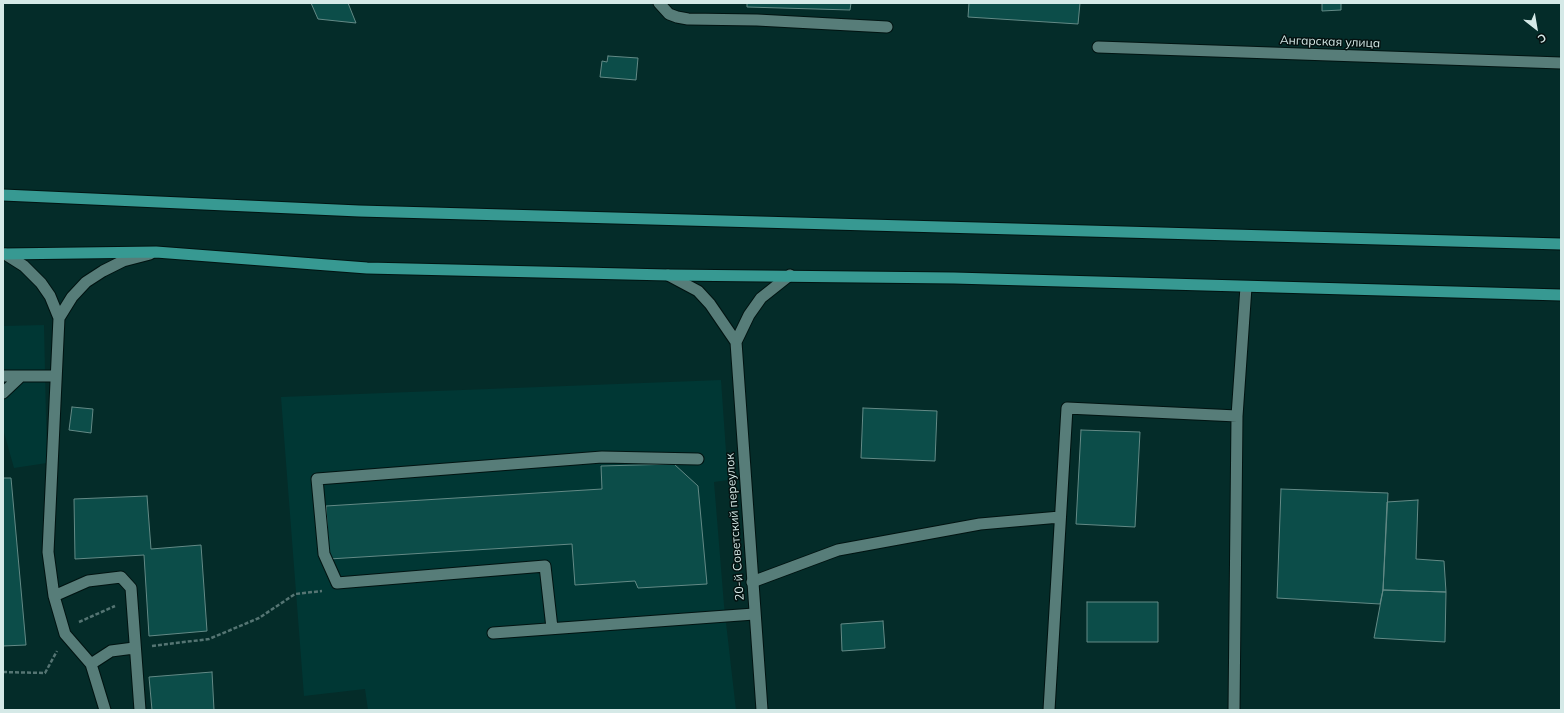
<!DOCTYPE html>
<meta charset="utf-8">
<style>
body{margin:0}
#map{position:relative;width:1564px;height:713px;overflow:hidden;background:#042c29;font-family:Mulish,sans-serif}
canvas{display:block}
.frame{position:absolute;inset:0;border:4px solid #d5e9e7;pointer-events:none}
.north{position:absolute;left:1516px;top:8px;width:40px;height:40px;-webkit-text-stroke:3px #041110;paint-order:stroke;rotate:149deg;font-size:11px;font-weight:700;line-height:16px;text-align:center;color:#d5e9e7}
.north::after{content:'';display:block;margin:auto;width:14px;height:18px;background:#d5e9e7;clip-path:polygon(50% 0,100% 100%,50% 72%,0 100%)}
</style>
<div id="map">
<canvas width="1564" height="713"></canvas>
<div class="frame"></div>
<div class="north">С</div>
</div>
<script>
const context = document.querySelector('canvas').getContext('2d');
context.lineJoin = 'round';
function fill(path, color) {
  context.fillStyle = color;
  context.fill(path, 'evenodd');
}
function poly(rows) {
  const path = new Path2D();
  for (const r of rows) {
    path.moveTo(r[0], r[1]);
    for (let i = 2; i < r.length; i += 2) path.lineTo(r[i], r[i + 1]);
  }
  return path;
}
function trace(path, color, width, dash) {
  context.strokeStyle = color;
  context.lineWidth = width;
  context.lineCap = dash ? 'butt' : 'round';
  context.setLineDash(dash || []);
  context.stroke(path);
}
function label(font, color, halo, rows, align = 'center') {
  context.font = font + ' Mulish,sans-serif';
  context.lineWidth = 3;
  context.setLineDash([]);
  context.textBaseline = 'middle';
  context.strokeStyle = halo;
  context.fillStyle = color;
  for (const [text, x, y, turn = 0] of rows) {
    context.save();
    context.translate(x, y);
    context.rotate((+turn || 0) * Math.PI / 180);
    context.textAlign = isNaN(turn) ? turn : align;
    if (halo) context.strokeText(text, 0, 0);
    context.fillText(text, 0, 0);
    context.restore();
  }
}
fill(poly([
 [44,325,47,463,14,468,3,429,3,326],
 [721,380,728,480,714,482,724,605,736,710,368,710,365,689,304,696,281,397]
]), '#003734');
const building = poly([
 [311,3,348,3,356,23,318,19,311,3],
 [747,3,851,3,850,10,747,7,747,3],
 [969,3,1080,3,1078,24,968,17,969,3],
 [1322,3,1341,3,1341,10,1322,11,1322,3],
 [608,56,638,58,636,80,600,77,602,61,607,62,608,56],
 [72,407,93,409,91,433,69,430,72,407],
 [863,408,937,411,935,461,861,458,863,408],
 [1081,430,1140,432,1135,527,1076,524,1081,430],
 [674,464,698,486,707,584,638,588,635,581,575,585,572,544,329,559,326,506,602,489,601,466,674,464],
 [3,478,11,478,26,645,3,646,3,478],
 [1281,489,1388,493,1383,590,1380,604,1277,598,1281,489],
 [147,496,151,549,201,545,207,631,149,636,144,555,75,559,74,499,147,496],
 [1418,500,1416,559,1444,561,1446,592,1383,590,1387,502,1418,500],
 [1383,590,1446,592,1445,642,1374,638,1383,590],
 [1087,602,1158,602,1158,642,1087,642,1087,602],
 [883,621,885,648,842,651,841,624,883,621],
 [212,672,214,710,152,710,149,677,212,672]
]);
fill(building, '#0c4d49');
trace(building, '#638a86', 1);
const service = poly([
 [5,254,24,266,41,283,50,296,59,318,48,552,54,596,65,634,91,664,105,710],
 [59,318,72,297,86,282,103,271,123,261,150,254],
 [3,376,56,376],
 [3,393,21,376],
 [752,582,838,550,980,524,1060,517],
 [54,596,88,581,121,577,131,588,140,710],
 [552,628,545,566,337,583,324,554,317,479,602,457,698,459],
 [493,633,754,614],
 [91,664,111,651,134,648],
 [1049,710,1067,408,1237,416],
 [1234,710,1237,416,1246,287]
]);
const minor = poly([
 [659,3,669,14,677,17,688,19,757,20,887,27],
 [1098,47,1561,63],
 [668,275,698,291,710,304,736,342],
 [762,710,736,342,749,315,761,298,790,275]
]);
const primary = poly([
 [3,195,359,211,1561,244],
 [3,254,156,252,367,268,668,275,954,278,1561,295]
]);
trace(service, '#001311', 13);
trace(minor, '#001311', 13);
trace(primary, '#001311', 13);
trace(poly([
 [79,622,115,606],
 [152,646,209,639,259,618,295,594,322,591],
 [3,672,45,673,57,651]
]), '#557573', 2.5, [4, 2]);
trace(service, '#577d79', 11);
trace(minor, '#577d79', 11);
trace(primary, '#379992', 11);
label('12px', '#d5e9e7', '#041110', [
 ["Ангарская улица",1330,42,2],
 ["20-й Советский переулок",735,527,-94]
]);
</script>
